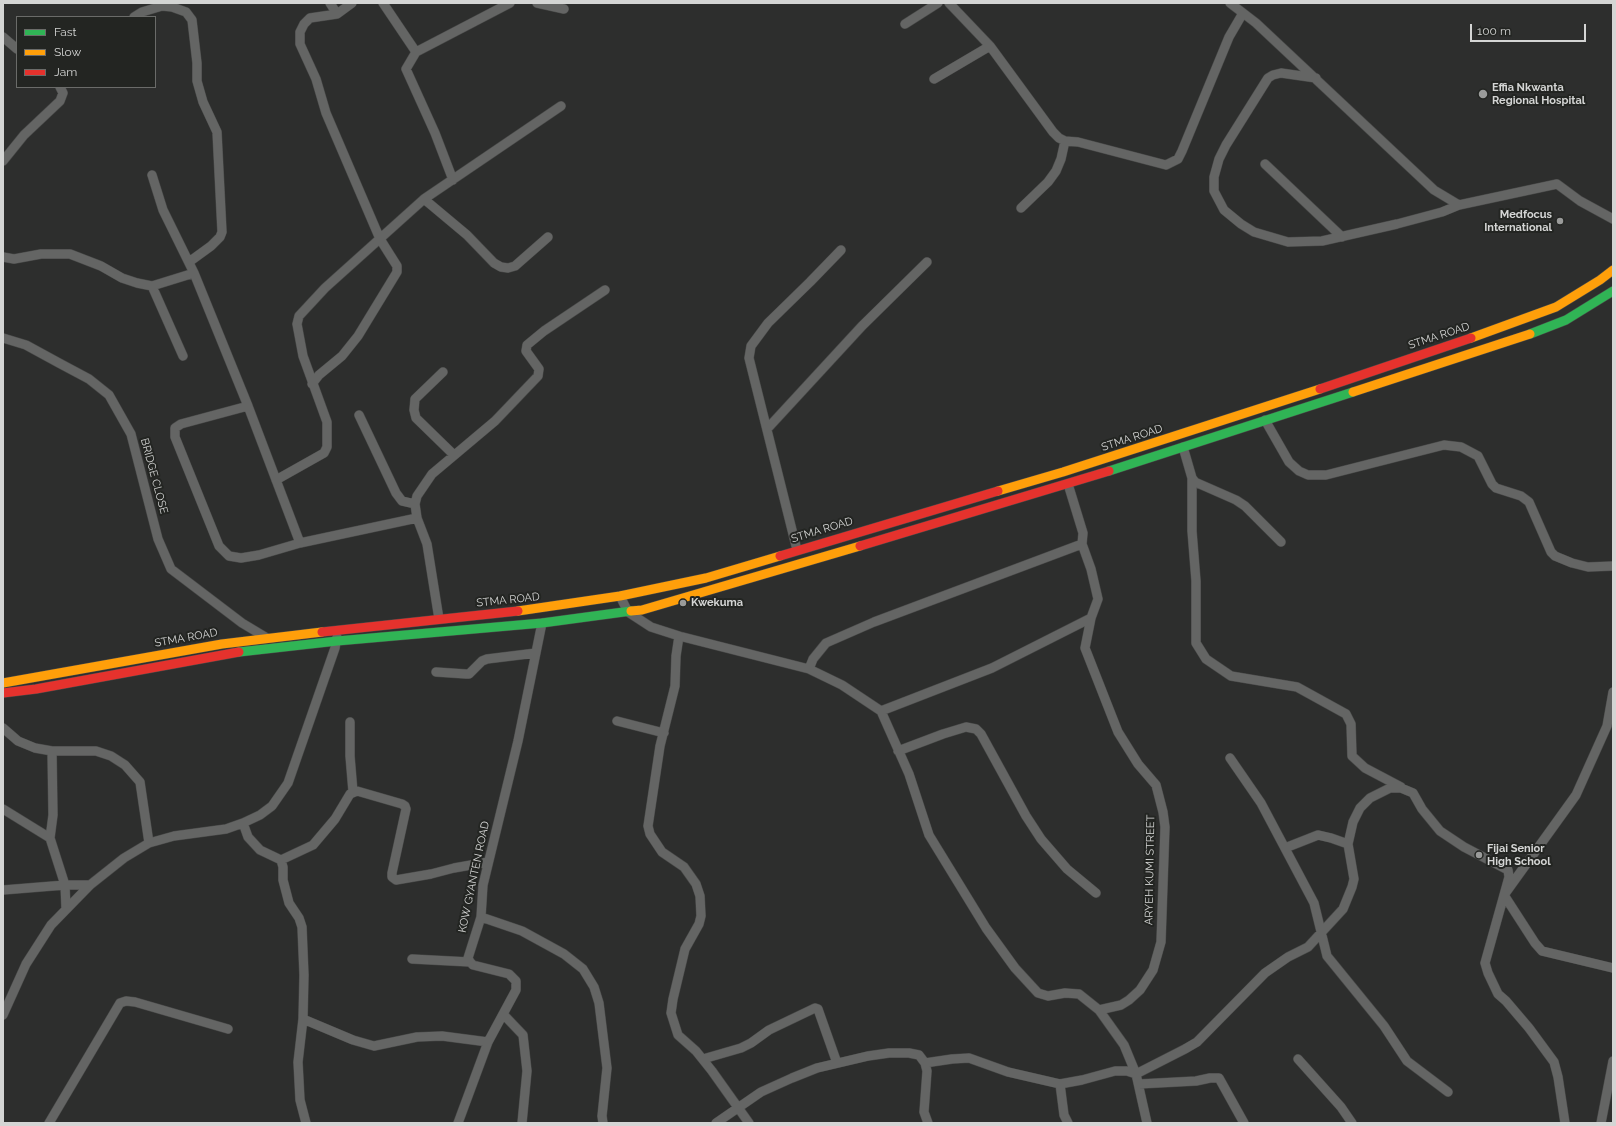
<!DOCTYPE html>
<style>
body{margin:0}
#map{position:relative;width:1616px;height:1126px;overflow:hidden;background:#2d2e2d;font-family:Raleway,sans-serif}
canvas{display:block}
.frame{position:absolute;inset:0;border:4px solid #d4d5d4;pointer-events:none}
.legend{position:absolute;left:16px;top:16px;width:140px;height:72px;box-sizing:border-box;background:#232522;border:1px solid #6a6b69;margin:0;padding:5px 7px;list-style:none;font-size:12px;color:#d4d5d4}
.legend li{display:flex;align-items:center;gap:8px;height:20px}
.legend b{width:20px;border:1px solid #6a6b69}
.scale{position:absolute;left:1470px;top:24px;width:116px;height:18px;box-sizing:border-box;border:2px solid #d4d5d4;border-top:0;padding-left:5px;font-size:12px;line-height:14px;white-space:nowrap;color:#d4d5d4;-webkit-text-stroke:3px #232522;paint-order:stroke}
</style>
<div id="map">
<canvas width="1616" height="1126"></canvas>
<div class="frame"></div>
<ul class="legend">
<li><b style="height:5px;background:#30b455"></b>Fast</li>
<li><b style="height:5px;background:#ff9f0a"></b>Slow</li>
<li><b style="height:5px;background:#e5322d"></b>Jam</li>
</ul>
<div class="scale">100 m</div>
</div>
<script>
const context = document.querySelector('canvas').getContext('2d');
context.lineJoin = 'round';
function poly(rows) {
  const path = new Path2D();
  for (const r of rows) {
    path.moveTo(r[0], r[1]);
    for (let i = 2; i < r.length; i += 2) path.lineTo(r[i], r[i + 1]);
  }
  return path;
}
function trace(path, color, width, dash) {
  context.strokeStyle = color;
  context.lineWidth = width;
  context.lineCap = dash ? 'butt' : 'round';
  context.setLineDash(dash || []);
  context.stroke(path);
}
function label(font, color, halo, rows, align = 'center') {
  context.font = font + ' Raleway,sans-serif';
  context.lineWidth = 4;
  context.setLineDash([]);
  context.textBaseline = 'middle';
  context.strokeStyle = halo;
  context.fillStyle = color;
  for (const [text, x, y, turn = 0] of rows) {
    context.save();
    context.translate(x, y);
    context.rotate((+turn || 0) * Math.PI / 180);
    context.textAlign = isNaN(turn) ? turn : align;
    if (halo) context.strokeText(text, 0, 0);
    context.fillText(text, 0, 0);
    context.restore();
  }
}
const street = poly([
 [330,3,337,14],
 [383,3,416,52],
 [537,3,564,9],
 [949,3,990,46,1053,132,1059,138,1065,141,1078,142,1166,165,1178,159,1182,151,1229,37,1243,13],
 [1230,3,1256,23,1434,190,1459,205,1557,184,1580,201,1613,219],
 [134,17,142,12,162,6,172,7,186,12,192,20,197,63,197,81,203,102,217,132,222,232,220,237,211,246,189,262],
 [905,24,938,3],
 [3,37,17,49],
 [1316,78,1281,73,1273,75,1268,78,1226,145,1219,159,1214,177,1214,191,1224,210,1241,224,1254,232,1288,242,1322,241,1397,224,1442,212,1459,205],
 [934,79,990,46],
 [3,161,24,135,60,101,63,93,60,87],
 [1265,164,1342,237],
 [152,175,163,210,194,273,248,406,300,543],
 [453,180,435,133,406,69,416,52,510,3],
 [424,199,467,235,494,263,501,267,508,268,515,266,548,237],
 [1021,208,1048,182,1056,171,1061,159,1065,141],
 [3,257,14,259,41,254,70,254,101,266,122,278,137,283,152,286,194,273],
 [152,286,183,356],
 [3,338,26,345,59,363,89,379,109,395,131,434,158,539,171,569,242,623,267,638],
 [443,372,415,399,414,410,416,418,454,455],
 [312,384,319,375,342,356,358,336,397,272,397,266,380,239,326,113,316,79,300,44,300,32,304,24,310,18,337,14,352,3],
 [248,406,181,424,175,428,175,437,219,546,229,556,241,558,259,555,300,543,417,518],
 [359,415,396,493,402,501,415,504],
 [1265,420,1289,462,1299,471,1308,475,1326,475,1444,445,1461,447,1478,456,1492,484,1496,488,1521,496,1529,502,1551,552,1555,556,1572,563,1588,567,1613,566],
 [767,429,862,326,927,262],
 [1183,447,1192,478,1195,482,1236,500,1245,506,1281,542],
 [1192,478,1192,531,1196,581,1196,643,1206,659,1231,676,1297,687,1346,714,1351,724,1352,756,1365,768,1401,787],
 [276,480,324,453,327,447,327,422,303,356,297,324,299,316,325,288,424,199,561,106],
 [1068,484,1083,533,1082,544,1091,569,1098,599,1091,618,1085,648,1118,732,1138,764,1156,785,1163,812,1165,827,1161,942,1153,970,1140,990,1129,1000,1121,1005,1099,1010],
 [797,550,749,358,751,346,768,323,810,282,841,250],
 [620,596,628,612,651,627,679,636,809,669,813,659,826,643,874,622,1082,544],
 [439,619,427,544,417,518,415,504,417,496,432,474,495,421,538,376,539,369,526,351,527,345,544,331,605,290],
 [679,636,676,656,675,686,660,746,648,826,650,834,662,852,684,867,696,884,700,896,701,916,699,924,685,949,673,999,671,1013,678,1035,696,1051,712,1071,749,1123],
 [809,669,842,685,881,711,992,668,1091,618],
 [436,672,466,674,469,674,482,661,487,659,536,653],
 [881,711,909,774,929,835,986,928,1015,968,1038,993,1048,996,1065,993,1079,994,1099,1010,1124,1045,1136,1074,1147,1123],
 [617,721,664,733],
 [350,722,350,756,353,792],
 [3,728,18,741,35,748,52,751,96,751,111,756,125,765,140,782,149,843],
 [898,751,943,734,966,727,976,729,981,734,1026,816,1041,839,1067,869,1096,893],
 [1230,758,1261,803,1314,903,1327,956,1384,1026,1407,1061,1448,1092],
 [3,809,50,838,65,885,66,909],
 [243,823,248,837,260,850,281,860,283,867,283,880,289,903,299,918,302,927,304,975,303,1019],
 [50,838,53,815,52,751],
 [1285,848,1318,835,1331,838,1348,844],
 [281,860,313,845,335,819,350,794,357,791,402,804,405,806,406,809,392,873,392,877,396,880,431,874,454,868,488,862],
 [3,890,65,885,90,885],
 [481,917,522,931,564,954,583,969,594,987,599,1003,607,1068,602,1116,603,1123],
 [412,959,470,962],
 [503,1014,523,1035,527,1071,522,1123],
 [3,1015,26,964,51,925,90,885,124,858,149,843,174,836,226,829,243,823,260,815,272,806,288,783,335,648,337,637],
 [703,1059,741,1048,751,1043,769,1030,815,1008,818,1009,819,1012,837,1063],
 [1298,1059,1341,1107,1352,1123],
 [925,1063,952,1059,969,1058,1008,1072,1060,1084],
 [1139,1084,1196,1081,1210,1078,1219,1078,1244,1123],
 [49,1123,120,1003,126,1001,135,1002,228,1029],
 [306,1123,300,1100,298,1062,303,1019,353,1040,374,1046,417,1037,442,1036,488,1042,516,990,516,981,509,974,473,965,470,962,468,958,481,917,483,885,518,741,542,623],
 [458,1123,488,1042],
 [716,1123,761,1092,792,1078,817,1068,868,1056,889,1053,909,1053,919,1055,925,1063,927,1071,924,1112,928,1123],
 [1068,1123,1064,1115,1060,1084,1082,1080,1115,1071,1127,1071,1136,1074,1185,1049,1197,1042,1265,973,1288,957,1308,947,1343,909,1352,887,1354,879,1348,844,1353,822,1360,808,1370,798,1390,788,1401,788,1413,793,1422,809,1440,831,1464,847,1508,870,1509,877,1504,895,1535,943,1542,951,1613,968],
 [1565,1123,1558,1077,1554,1062,1529,1028,1506,1001,1498,994,1488,973,1485,963,1504,895,1576,795,1607,726,1613,692],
 [1601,1123,1613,1061]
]);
const fast = poly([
 [1530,334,1566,320,1613,291],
 [1109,471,1353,392],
 [239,652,337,641,542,623,631,611]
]);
const slow = poly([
 [1471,338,1556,307,1600,280,1613,270],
 [1353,392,1530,334],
 [998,491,1063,472,1320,389],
 [518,611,620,596,706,578,780,556],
 [631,611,642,610,860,546],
 [3,683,222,644,322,632]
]);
const jam = poly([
 [1320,389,1471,338],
 [860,546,1109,471],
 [780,556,998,491],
 [322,632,518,611],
 [3,693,36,689,239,652]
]);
trace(street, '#484948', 10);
trace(fast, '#484948', 10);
trace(slow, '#484948', 10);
trace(jam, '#484948', 10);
trace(street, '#646564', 9);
trace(fast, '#30b455', 9);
trace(slow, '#ff9f0a', 9);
trace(jam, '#e5322d', 9);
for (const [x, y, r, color] of [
 [1483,94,5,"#9a9b9a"],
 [1560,221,4,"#9a9b9a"],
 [683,603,4,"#9a9b9a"],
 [1479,855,4,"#9a9b9a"]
]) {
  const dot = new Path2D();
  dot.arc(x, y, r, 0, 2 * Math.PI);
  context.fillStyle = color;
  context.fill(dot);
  trace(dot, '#232522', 1.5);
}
label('bold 11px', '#d4d5d4', '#232522', [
 ["Effia Nkwanta",1492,88],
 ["Regional Hospital",1492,101],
 ["Medfocus",1552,215,"right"],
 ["International",1552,228,"right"],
 ["Kwekuma",691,603],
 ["Fijai Senior",1487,849],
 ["High School",1487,862]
], 'left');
label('11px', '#d4d5d4', '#232522', [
 ["STMA ROAD",1439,336,-18],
 ["STMA ROAD",1132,438,-18],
 ["BRIDGE CLOSE",154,476,75],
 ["STMA ROAD",822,530,-17],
 ["STMA ROAD",508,600,-6],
 ["STMA ROAD",186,638,-10],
 ["ARYEH KUMI STREET",1150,870,-89],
 ["KOW GYANTEN ROAD",474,877,-78]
]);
</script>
